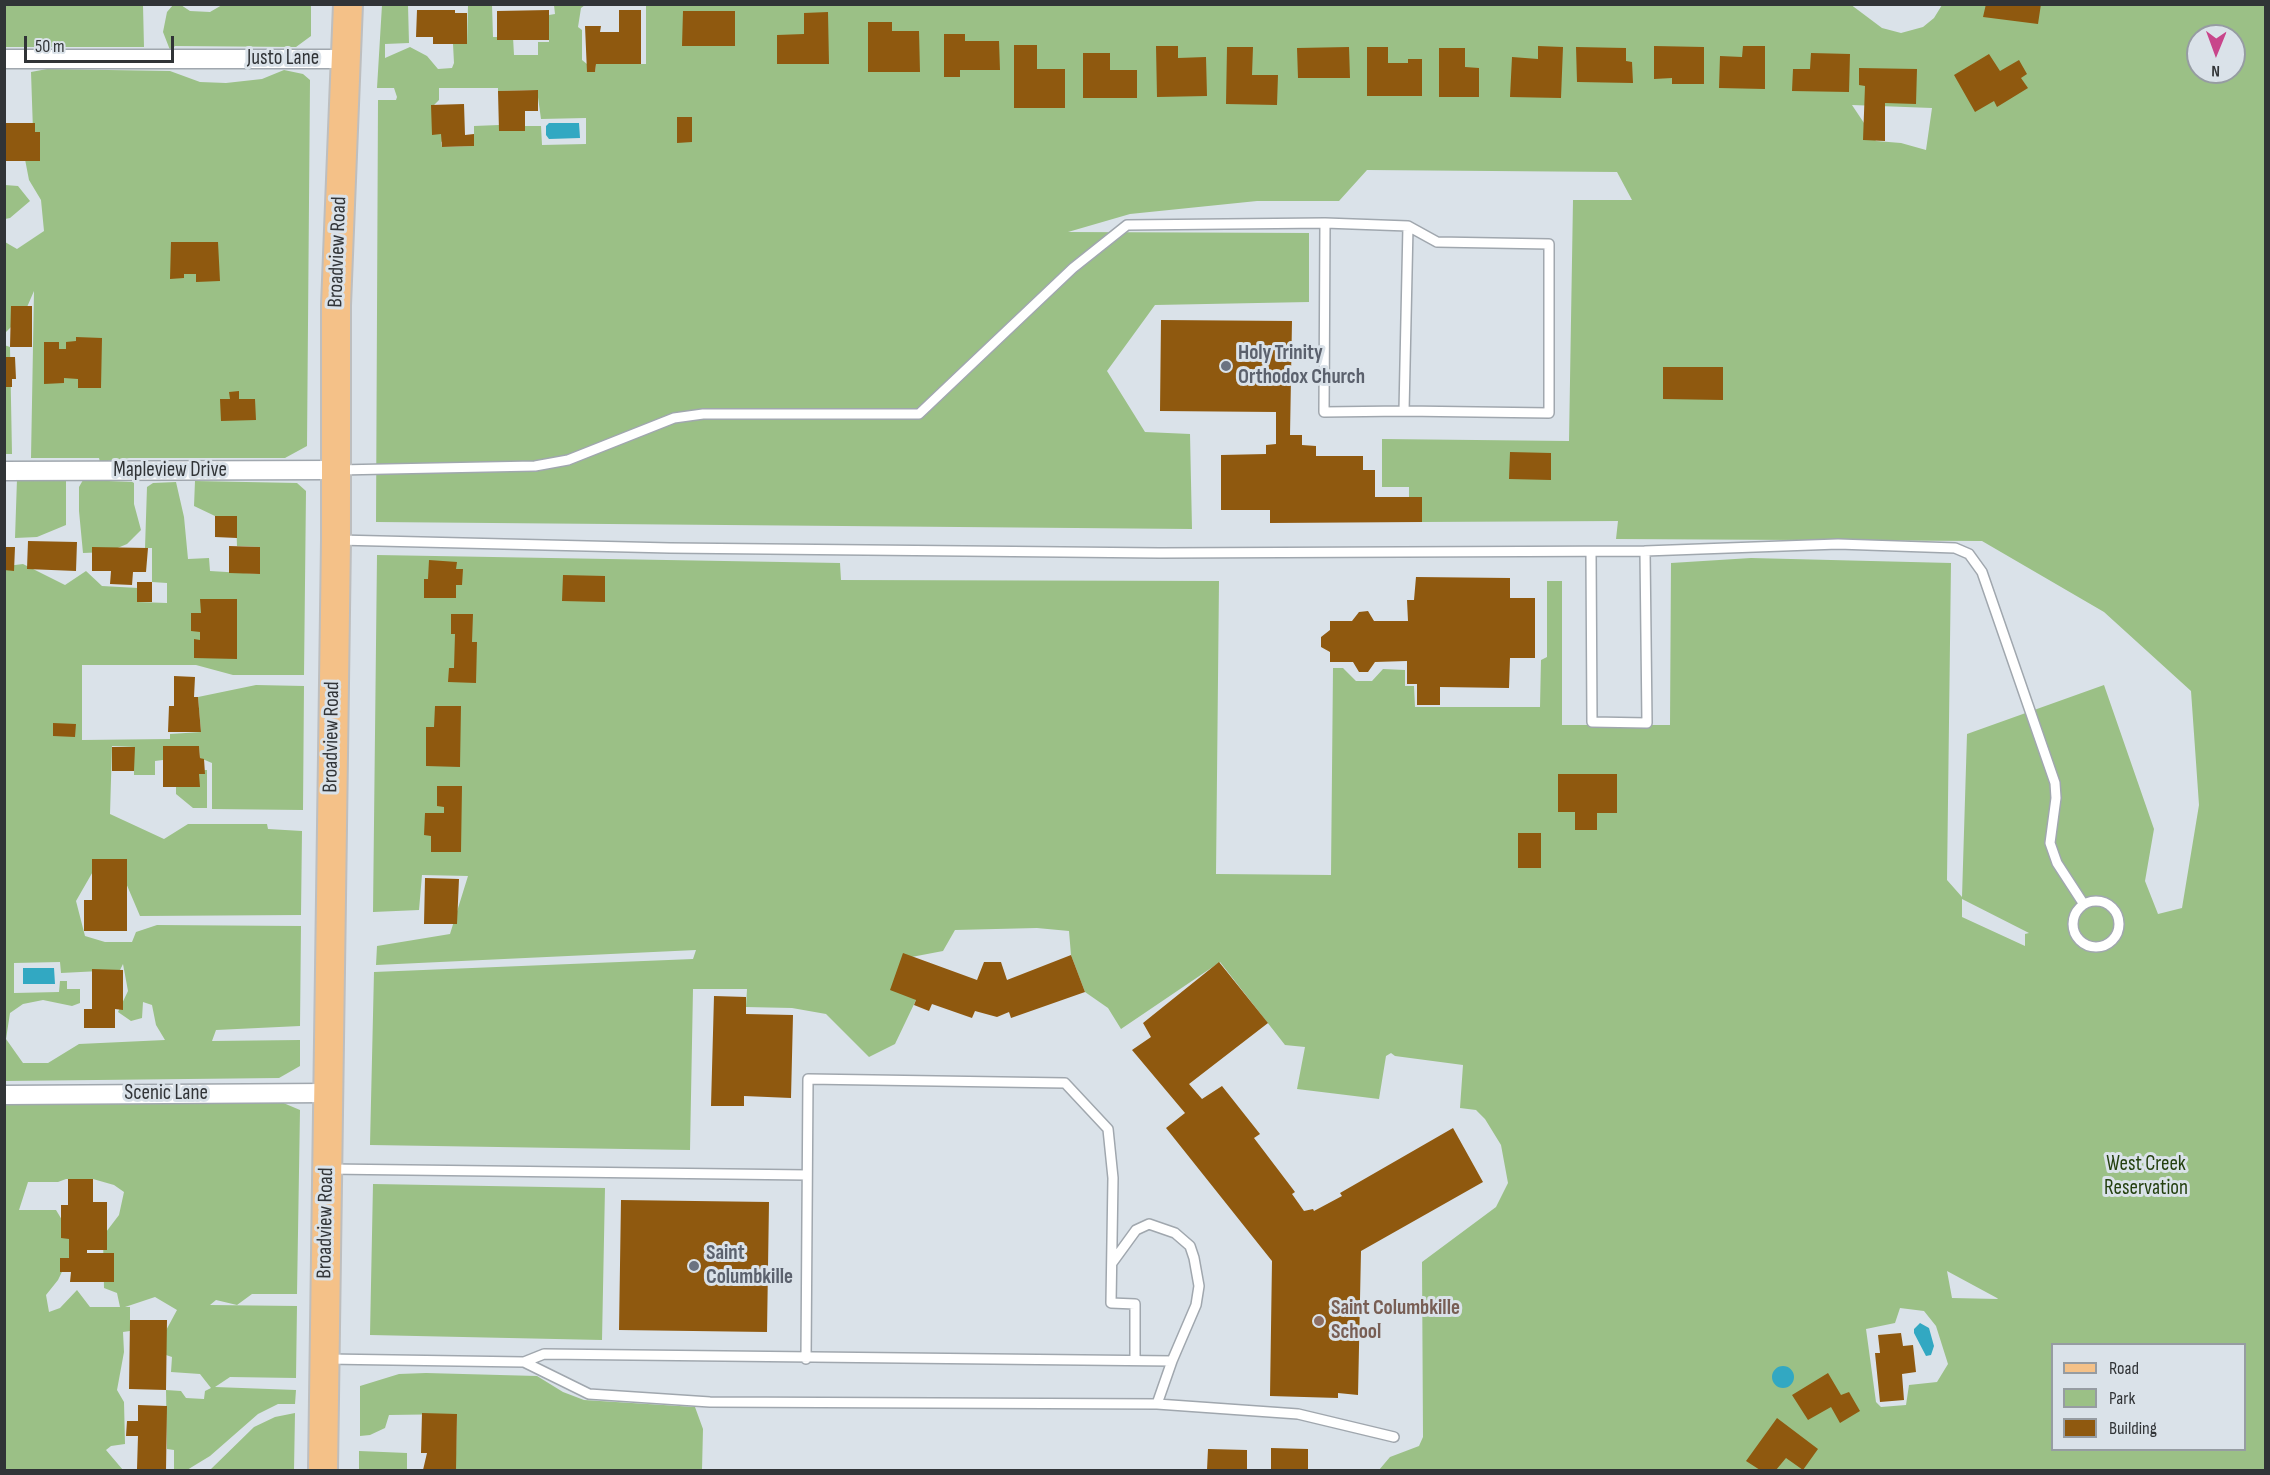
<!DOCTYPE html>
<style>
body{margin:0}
#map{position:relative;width:2270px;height:1475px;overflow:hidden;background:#dae2e9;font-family:"Sofia Sans Condensed",sans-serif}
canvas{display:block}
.frame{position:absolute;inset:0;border:6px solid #313437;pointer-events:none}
.legend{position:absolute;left:2051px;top:1343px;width:195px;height:108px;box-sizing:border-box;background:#dae2e9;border:2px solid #969ca2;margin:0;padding:8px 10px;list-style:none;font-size:18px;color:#313437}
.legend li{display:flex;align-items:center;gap:12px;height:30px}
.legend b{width:30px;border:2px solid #969ca2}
.north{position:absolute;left:2186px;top:24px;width:60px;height:60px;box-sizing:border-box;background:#dae2e9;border:2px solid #969ca2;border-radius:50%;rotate:181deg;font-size:16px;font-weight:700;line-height:24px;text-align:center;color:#313437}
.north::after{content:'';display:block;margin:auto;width:21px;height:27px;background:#c8458b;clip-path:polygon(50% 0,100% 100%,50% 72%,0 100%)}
.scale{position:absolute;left:24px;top:36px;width:150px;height:27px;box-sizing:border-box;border:3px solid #313437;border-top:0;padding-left:8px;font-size:18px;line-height:21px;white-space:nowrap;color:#313437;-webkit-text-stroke:4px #dae2e9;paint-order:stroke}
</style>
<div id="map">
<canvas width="2270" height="1475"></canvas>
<div class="frame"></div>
<ul class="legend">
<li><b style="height:8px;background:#f4c188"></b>Road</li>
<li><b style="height:16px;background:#9bc086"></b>Park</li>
<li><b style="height:16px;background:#8f590f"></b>Building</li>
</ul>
<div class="north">N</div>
<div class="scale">50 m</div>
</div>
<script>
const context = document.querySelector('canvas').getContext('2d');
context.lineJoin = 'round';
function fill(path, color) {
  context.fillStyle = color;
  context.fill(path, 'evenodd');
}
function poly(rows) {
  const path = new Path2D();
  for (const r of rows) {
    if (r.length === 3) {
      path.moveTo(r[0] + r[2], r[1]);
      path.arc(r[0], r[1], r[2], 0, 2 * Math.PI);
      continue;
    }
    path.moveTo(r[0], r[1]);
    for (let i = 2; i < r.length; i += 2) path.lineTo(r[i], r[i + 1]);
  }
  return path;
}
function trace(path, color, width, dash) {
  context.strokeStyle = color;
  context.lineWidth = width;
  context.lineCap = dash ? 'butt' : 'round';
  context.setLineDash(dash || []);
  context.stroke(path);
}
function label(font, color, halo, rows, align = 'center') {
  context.font = font + ' "Sofia Sans Condensed",sans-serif';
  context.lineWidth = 6;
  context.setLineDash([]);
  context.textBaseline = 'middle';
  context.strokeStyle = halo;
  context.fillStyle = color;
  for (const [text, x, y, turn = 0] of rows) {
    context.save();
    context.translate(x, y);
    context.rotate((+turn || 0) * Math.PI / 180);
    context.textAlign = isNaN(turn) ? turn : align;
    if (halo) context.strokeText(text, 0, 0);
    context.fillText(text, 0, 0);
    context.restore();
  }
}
fill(poly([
 [646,4,1850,4,1882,28,1901,33,1923,27,1934,18,1942,5,2265,5,2265,1470,1379,1470,1390,1457,1419,1446,1423,1437,1422,1262,1496,1207,1508,1183,1501,1145,1485,1119,1476,1110,1460,1108,1463,1065,1395,1056,1391,1053,1386,1056,1379,1099,1297,1089,1305,1047,1285,1045,1220,962,1121,1029,1108,1008,1085,992,1071,955,1069,931,1037,928,955,930,943,951,901,959,916,1000,895,1044,869,1057,826,1014,792,1008,746,1007,747,989,693,989,690,1150,370,1145,374,972,693,959,696,950,376,965,377,946,450,934,468,876,422,875,419,910,373,912,377,555,840,563,841,580,1219,581,1216,874,1331,875,1333,668,1343,668,1356,681,1372,681,1383,669,1405,670,1405,686,1414,686,1415,707,1540,707,1541,660,1547,657,1547,581,1562,581,1562,725,1670,725,1671,563,1751,558,1951,563,1947,880,1962,897,1967,734,2104,685,2154,829,2145,881,2158,914,2182,908,2199,805,2191,691,2104,612,1982,541,1616,539,1618,521,1422,522,1422,497,1409,497,1409,487,1382,487,1382,439,1569,441,1573,200,1632,200,1617,172,1367,170,1339,201,1257,201,1130,214,1068,232,1309,233,1309,302,1155,305,1107,371,1145,432,1190,434,1192,529,376,522,378,100,396,100,397,97,394,88,377,88,382,5,408,5,409,43,385,44,385,58,410,47,427,56,438,69,452,68,454,63,453,44,467,43,468,6,433,5,499,5,492,5,493,37,513,37,514,55,538,55,538,42,549,42,549,15,555,14,554,5,585,5,581,8,578,27,582,30,582,60,587,64,587,72,595,72,596,64,646,64],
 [2198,36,2234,36,2234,72,2198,72],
 [439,88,498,88,498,91,537,90,541,119,586,118,586,144,542,145,541,126,525,126,525,131,499,131,499,125,474,126,474,146,442,147,441,142,445,140,443,129,432,107,439,100],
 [1852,105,1932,108,1926,150,1901,143,1876,141],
 [677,117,692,117,692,142,677,142],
 [1962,899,2029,933,2025,934,2025,946,1962,917],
 [1947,1271,1997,1298,1998,1299,1952,1298],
 [1900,1308,1924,1311,1936,1326,1948,1364,1937,1382,1909,1385,1906,1405,1881,1407,1876,1402,1866,1329,1895,1323],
 [2052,1344,2244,1344,2244,1450,2052,1450],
 [4,5,143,5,144,47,5,47],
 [173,5,181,5,190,11,210,12,222,5,311,5,311,36,296,47,175,46,170,50,163,32,167,12],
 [47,69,170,71,200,82,226,83,262,79,284,70,303,74,310,80,307,446,285,458,129,458,100,462,99,458,31,458,34,291,24,314,5,333,5,242,17,249,44,231,41,200,29,180,23,149,33,131,31,72],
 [5,185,18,186,30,201,10,218,5,219],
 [4,345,10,347,12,454,5,454],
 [17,479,66,479,66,525,37,537,15,538],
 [83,480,134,482,134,504,141,530,127,544,108,552,83,553,79,511,79,487],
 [195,481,297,483,306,491,304,675,233,675,196,665,82,665,82,740,170,739,170,734,201,732,198,697,256,685,304,686,303,810,212,809,212,763,200,758,199,746,163,746,163,760,155,761,155,775,134,775,134,747,112,746,110,814,164,839,188,824,267,824,268,829,302,831,301,915,140,916,123,876,99,861,76,901,85,936,105,942,132,942,136,932,157,925,301,926,300,1026,216,1030,212,1041,300,1040,300,1066,279,1078,5,1081,4,579,7,566,23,564,65,585,86,571,102,586,138,588,138,602,167,603,167,583,152,582,152,548,145,548,147,487,153,483,176,482,184,517,188,559,209,558,210,571,260,574,260,547,237,546,236,516,215,516,194,506],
 [60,962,61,973,120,970,123,964,128,991,118,1012,131,1021,142,1018,143,1002,152,1005,156,1025,165,1040,79,1044,48,1063,23,1063,6,1039,10,1013,23,1004,43,1000,72,1006,80,1003,80,989,67,989,67,981,60,981,59,992,14,993,14,963],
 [204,770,207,770,207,808,193,808,176,794,176,787,199,787,199,774,204,774],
 [281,1102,300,1110,297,1294,252,1294,237,1305,216,1300,210,1305,297,1306,296,1378,230,1377,215,1387,296,1390,295,1404,278,1404,258,1414,210,1456,187,1470,174,1470,174,1450,167,1449,166,1390,181,1391,186,1398,204,1399,205,1391,211,1388,200,1374,171,1372,172,1357,163,1354,163,1336,177,1310,155,1297,125,1307,130,1307,130,1331,123,1332,124,1352,117,1390,124,1402,125,1444,111,1446,106,1450,123,1470,5,1470,4,1105],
 [66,1179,93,1179,114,1185,124,1192,119,1215,103,1236,104,1288,117,1293,120,1307,90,1307,77,1290,60,1308,49,1312,46,1295,58,1280,76,1243,56,1210,19,1210,28,1182,58,1182],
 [373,1184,605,1188,602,1340,370,1335],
 [426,1373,537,1376,563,1392,584,1400,695,1407,703,1429,702,1470,448,1470,448,1462,456,1454,457,1414,389,1415,385,1428,370,1435,360,1436,360,1386,399,1374],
 [295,1413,294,1470,210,1470,254,1427,275,1417],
 [359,1451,407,1453,407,1470,359,1470]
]), '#9bc086');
fill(poly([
 [549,123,579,123,580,138,549,139,546,135,546,126],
 [23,968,54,968,55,984,23,984],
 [1920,1323,1929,1328,1934,1346,1931,1355,1926,1356,1914,1333,1914,1329],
 [1783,1377,11]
]), '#32a8c2');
fill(poly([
 [1986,4,2041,4,2038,24,1983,17],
 [417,10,455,10,455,13,467,13,467,44,433,44,433,37,416,37],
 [549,10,549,40,497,40,497,11],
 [619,10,641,10,641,64,596,64,595,72,587,72,585,26,601,26,600,32,619,32],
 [683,11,735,11,735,46,682,46],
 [828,12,829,64,777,64,777,35,804,34,804,13],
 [868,22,892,22,892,31,919,31,920,72,868,72],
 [944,34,965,34,965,41,999,41,1000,70,960,70,960,77,944,77],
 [1014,45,1037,45,1037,69,1065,69,1065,108,1014,108],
 [1156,46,1178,46,1178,58,1206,57,1207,96,1157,97],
 [1538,46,1563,47,1561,98,1510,97,1512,57,1538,59],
 [1654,46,1704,47,1704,84,1672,84,1672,78,1654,79],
 [1743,46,1765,46,1765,89,1719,88,1720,56,1742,57],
 [1227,47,1253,47,1252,75,1278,75,1277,105,1226,104],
 [1349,47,1350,78,1298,78,1297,48],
 [1367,47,1388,47,1388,63,1408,63,1408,59,1422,59,1422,96,1367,96],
 [1576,47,1626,48,1626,61,1632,62,1633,83,1577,82],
 [1439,48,1465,48,1465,67,1479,68,1479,97,1439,97],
 [1083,53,1110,53,1110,70,1137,70,1137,98,1083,98],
 [1811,53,1850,54,1849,92,1792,91,1793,69,1810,69],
 [1989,54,2000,71,2019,60,2027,74,2021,78,2028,88,1997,107,1994,101,1975,112,1954,75],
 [1859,68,1917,69,1916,104,1885,103,1885,141,1863,140,1865,86,1859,85],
 [538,90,538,111,525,111,525,131,499,131,498,91],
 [464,104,465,135,474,134,474,146,442,147,441,134,432,135,431,105],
 [677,117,692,117,692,142,677,143],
 [4,123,35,123,35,132,40,132,40,161,4,161],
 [171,242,218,242,220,281,196,282,196,274,184,274,184,278,170,279],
 [11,306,32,306,32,347,10,347],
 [1161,320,1292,321,1290,435,1302,435,1302,445,1316,446,1316,456,1363,456,1363,470,1375,470,1375,497,1422,497,1422,522,1270,523,1270,510,1221,510,1221,455,1266,454,1266,445,1276,444,1276,412,1160,411],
 [76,337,102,338,101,388,78,388,78,379,64,378,64,383,44,384,44,342,59,342,59,349,66,349,66,342,76,341],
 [4,357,15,357,16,379,12,379,12,387,4,387],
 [1663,367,1723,367,1723,400,1663,399],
 [239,391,239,399,255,399,256,420,221,421,220,399,230,399,229,392],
 [1510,452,1551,453,1551,480,1509,479],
 [215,516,237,516,237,538,215,537],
 [28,541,77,542,76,571,27,569],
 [229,546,260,547,260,574,229,573],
 [4,547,15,547,14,571,4,570],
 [92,547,148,548,146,572,133,572,132,585,110,584,111,571,92,571],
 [429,560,457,562,456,569,463,569,462,585,456,585,456,598,424,598,424,579,428,579],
 [563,575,605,576,605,602,562,601],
 [1416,577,1510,578,1510,598,1535,598,1535,658,1510,658,1509,688,1440,687,1440,705,1417,705,1417,684,1407,684,1407,661,1375,662,1368,672,1359,672,1353,662,1330,662,1330,652,1321,647,1321,637,1330,630,1330,621,1352,621,1359,612,1368,611,1374,621,1408,621,1407,600,1414,600],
 [137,582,152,582,152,602,137,602],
 [200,599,237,599,237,659,194,658,194,639,200,640,200,632,191,631,191,613,201,613],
 [451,614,473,614,472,642,477,642,476,683,448,682,449,668,454,668,455,634,451,634],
 [174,676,195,677,194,697,198,697,201,732,168,732,169,706,174,706],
 [435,706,461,706,460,767,426,766,426,727,434,727],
 [53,723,76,724,75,737,53,736],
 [163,746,199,746,200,758,204,759,205,774,199,774,200,787,163,787],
 [112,747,135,747,134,771,112,771],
 [1558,774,1617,774,1617,813,1597,813,1597,830,1575,830,1575,812,1558,812],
 [437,786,462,786,461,852,431,852,431,836,424,835,425,813,444,813,444,807,437,806],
 [1518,833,1541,833,1541,868,1518,868],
 [92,859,127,859,127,931,84,931,84,900,92,900],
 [425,878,459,879,457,924,424,924],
 [903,953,977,980,984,962,1001,962,1007,980,1071,955,1085,992,1011,1018,1009,1012,997,1017,975,1011,972,1018,932,1004,929,1011,914,1005,916,1000,890,990],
 [1219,962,1268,1023,1189,1084,1202,1099,1222,1086,1260,1134,1254,1138,1295,1192,1292,1194,1304,1211,1313,1209,1314,1211,1342,1196,1340,1193,1453,1128,1483,1182,1361,1251,1358,1395,1338,1393,1338,1398,1270,1396,1272,1261,1166,1128,1185,1113,1132,1050,1151,1037,1143,1023],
 [92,969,123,970,123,1010,115,1009,115,1028,84,1028,84,1009,92,1009],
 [714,996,746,997,746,1014,793,1015,791,1098,744,1096,744,1106,711,1106],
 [68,1179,93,1179,93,1202,107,1202,107,1250,87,1250,87,1253,114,1253,114,1282,70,1282,71,1272,60,1272,60,1258,69,1258,69,1239,61,1238,61,1205,68,1205],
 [621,1200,769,1202,767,1332,619,1330],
 [130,1320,167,1320,166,1390,129,1389],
 [1901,1333,1903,1346,1913,1345,1916,1372,1902,1374,1904,1400,1880,1402,1875,1353,1880,1353,1878,1335],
 [1828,1373,1841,1395,1849,1392,1860,1411,1840,1423,1831,1407,1808,1420,1792,1395],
 [138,1405,167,1406,166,1470,137,1469,138,1436,126,1436,127,1421,138,1421],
 [422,1413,457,1414,456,1470,423,1470,427,1453,421,1453],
 [1777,1418,1818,1449,1803,1470,1786,1458,1776,1470,1760,1470,1746,1461],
 [1271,1448,1308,1449,1308,1470,1271,1470],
 [1208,1449,1247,1450,1247,1470,1207,1470]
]), '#8f590f');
const lane = poly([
 [1325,223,1324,412,1404,411],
 [338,470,535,466,568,460,674,418,703,414,919,414,1073,268,1127,225,1325,223,1408,226,1437,242,1549,244,1549,413,1404,411,1408,226],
 [338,540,670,548,1160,553,1645,551,1647,723,1592,722,1591,552],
 [1645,551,1838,544,1955,548,1969,554,1982,572,2055,783,2056,798,2050,843,2057,863,2083,903],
 [2096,924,23],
 [329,1169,807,1175],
 [327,1359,524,1362,544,1354,1172,1361],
 [806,1359,808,1079,1065,1083,1108,1129,1113,1178,1111,1303,1135,1304,1135,1360],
 [524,1362,589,1394,710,1402,1157,1404,1172,1361,1196,1305,1199,1286,1194,1258,1190,1246,1175,1233,1149,1224,1136,1230,1112,1263],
 [1157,1404,1298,1414,1394,1437]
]);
const street = poly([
 [4,59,346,59],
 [4,471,336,470],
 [4,1095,328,1093]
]);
const primary = poly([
 [323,1470,336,540,336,305,348,4]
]);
trace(lane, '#a0a7ae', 12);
trace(street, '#a0a7ae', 21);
trace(primary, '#bdbebf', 32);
trace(lane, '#fff', 9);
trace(street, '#fff', 18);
trace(primary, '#f4c188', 28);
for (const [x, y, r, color] of [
 [1226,366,6,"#6b7280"],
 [694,1266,6,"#6b7280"],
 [1319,1321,6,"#8d6e63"]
]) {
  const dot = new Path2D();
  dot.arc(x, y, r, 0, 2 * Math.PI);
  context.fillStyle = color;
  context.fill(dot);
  trace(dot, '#dae2e9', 2);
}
label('21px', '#313437', '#dae2e9', [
 ["Justo Lane",283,59],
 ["Broadview Road",338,252,-88],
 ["Mapleview Drive",170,471],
 ["Broadview Road",332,737,-89],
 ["Scenic Lane",166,1094],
 ["Broadview Road",326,1223,-89]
]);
label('bold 21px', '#5b616d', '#dae2e9', [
 ["Holy Trinity",1238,354],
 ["Orthodox Church",1238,378],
 ["Saint",706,1254],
 ["Columbkille",706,1278]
], 'left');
label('21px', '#24400f', '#dae2e9', [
 ["West Creek",2146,1165],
 ["Reservation",2146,1189]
]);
label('bold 21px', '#785e54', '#dae2e9', [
 ["Saint Columbkille",1331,1309],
 ["School",1331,1333]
], 'left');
</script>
